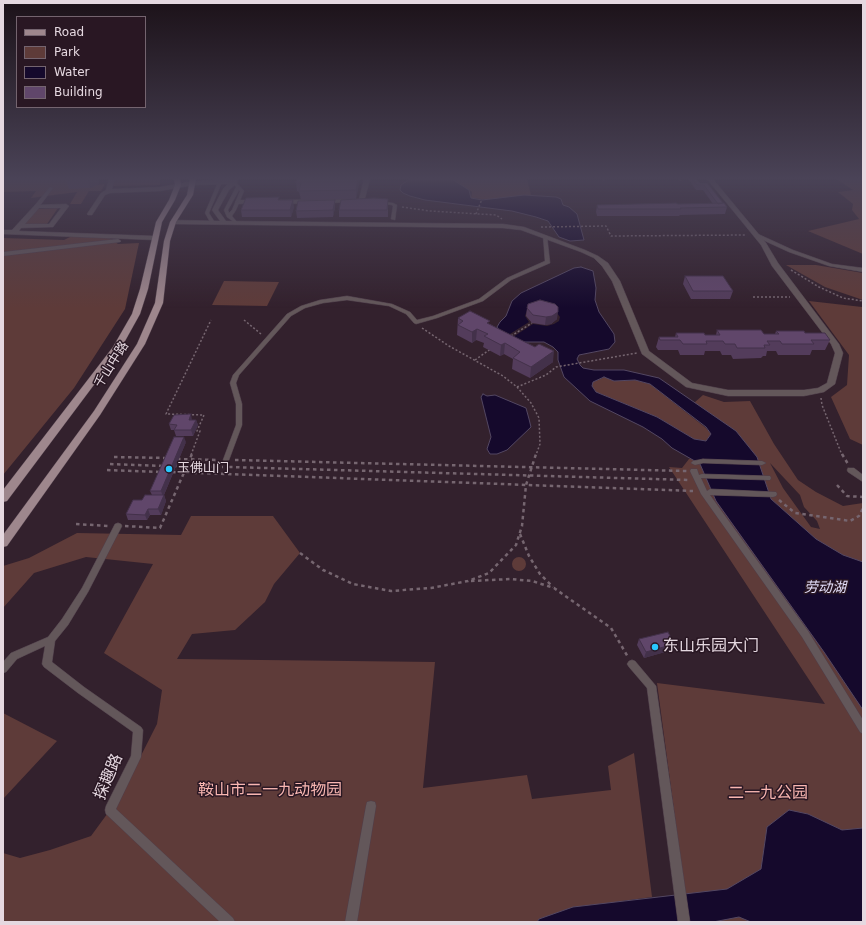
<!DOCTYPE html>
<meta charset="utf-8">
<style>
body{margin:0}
#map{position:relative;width:866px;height:925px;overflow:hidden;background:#33212d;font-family:"DejaVu Sans",sans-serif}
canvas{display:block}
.frame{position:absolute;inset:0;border:4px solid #e5d8e0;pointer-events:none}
.legend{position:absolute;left:16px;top:16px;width:130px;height:92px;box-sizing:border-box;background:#291723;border:1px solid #74646f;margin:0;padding:5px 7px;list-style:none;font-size:12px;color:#e5d8e0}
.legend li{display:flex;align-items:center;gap:8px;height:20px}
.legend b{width:20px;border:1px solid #74646f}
</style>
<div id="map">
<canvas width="866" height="925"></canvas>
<div class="frame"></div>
<ul class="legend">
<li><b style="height:5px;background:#9e878d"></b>Road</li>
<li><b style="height:11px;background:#5e3b39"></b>Park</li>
<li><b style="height:11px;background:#15092c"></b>Water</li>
<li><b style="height:11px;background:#60466a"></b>Building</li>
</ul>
</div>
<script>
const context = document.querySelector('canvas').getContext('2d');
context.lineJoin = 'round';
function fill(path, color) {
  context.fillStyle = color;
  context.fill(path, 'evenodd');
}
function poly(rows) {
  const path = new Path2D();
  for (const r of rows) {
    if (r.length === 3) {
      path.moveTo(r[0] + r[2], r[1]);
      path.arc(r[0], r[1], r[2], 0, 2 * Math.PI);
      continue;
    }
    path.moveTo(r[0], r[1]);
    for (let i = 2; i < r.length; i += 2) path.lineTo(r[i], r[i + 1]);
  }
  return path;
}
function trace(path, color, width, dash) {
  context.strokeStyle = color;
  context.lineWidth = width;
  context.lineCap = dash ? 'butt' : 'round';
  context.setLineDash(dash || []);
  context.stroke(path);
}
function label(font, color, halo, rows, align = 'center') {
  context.font = font + ' "DejaVu Sans","Noto Sans SC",sans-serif';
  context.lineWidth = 3;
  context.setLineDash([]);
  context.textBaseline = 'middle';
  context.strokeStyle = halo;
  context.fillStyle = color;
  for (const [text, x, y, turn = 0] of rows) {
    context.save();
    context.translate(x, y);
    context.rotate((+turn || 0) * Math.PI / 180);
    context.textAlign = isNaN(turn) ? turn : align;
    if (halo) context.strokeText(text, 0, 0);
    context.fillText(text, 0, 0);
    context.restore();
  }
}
fill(poly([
 [3,179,74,179,71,187,105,184,101,191,89,191,81,204,70,204,77,192,31,198,36,191,3,192],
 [115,179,160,179,160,185,113,186],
 [453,179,527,179,531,195,491,200,471,198,472,192],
 [836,179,863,179,863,254,808,231,859,219,852,210,853,204,838,192,853,190],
 [58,208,47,224,24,225,36,209],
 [72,236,108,237,118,244,139,243,125,309,74,388,3,475,3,238,64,240],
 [786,265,816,265,863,273,863,300,825,287],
 [224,281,225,281,279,282,267,306,212,305],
 [809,301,862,307,863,304,863,445,850,439,831,397,847,385,849,355],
 [605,377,614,381,635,380,650,384,706,428,711,434,706,441,694,439,657,417,596,392,592,386,593,382],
 [703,395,724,402,750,401,774,444,798,480,816,492,843,506,863,503,863,922,689,922,657,683,825,704,669,467,682,468,689,459,747,445,694,403],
 [770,463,800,495,804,507,817,521,820,529,811,527,783,488],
 [191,516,273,516,300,553,274,584,265,602,235,630,192,634,177,659,435,662,423,788,527,775,532,799,611,790,608,766,634,753,652,897,622,901,539,919,537,922,3,922,3,853,20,858,50,850,91,836,121,795,157,724,162,690,104,653,153,564,86,557,34,573,3,608,3,566,29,558,77,533,181,535],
 [519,564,7],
 [3,713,57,741,3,799]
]), '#5e3b39');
const water = poly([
 [410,179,452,179,469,190,471,198,482,200,524,195,556,197,561,199,563,205,569,207,577,214,584,240,570,241,559,237,548,221,536,217,512,211,425,200,410,196,403,193,400,190,401,185,410,179],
 [581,267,593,271,596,288,595,300,599,312,614,334,615,342,609,349,579,355,577,359,580,365,583,368,594,370,624,370,659,378,736,431,757,457,771,499,816,539,843,555,863,562,863,710,824,652,716,501,700,464,672,448,662,439,643,427,590,401,564,377,558,360,558,352,553,347,544,342,519,342,500,331,497,327,500,322,506,316,512,301,521,293,574,268,581,267],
 [604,377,614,381,635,380,650,384,706,427,711,434,706,441,694,439,657,417,596,392,592,386,593,382,604,377],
 [483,394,487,396,495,395,526,408,529,419,531,427,507,450,497,454,490,454,487,449,491,437,481,397,483,394],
 [789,810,808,814,842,830,863,828,863,922,751,922,739,917,713,922,537,922,539,919,573,907,727,889,761,869,767,827,789,810]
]);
fill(water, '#15092c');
trace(water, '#534762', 1);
fill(poly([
 [527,310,557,313,560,317,559,321,554,324,547,326,533,324,513,337,505,337,529,322,525,316]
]), '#33212d');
const lane = poly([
 [220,181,222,182,209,213,214,221,212,222,210,222,205,213,218,182,220,181],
 [235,181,244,191,236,210,232,216,237,222,235,223,227,217,224,210,236,187,233,182,235,181],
 [239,190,240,191,232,210,229,213,228,210,239,190],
 [50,187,53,188,39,207,35,207,35,205,50,187],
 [376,201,393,203,397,205,395,220,391,219,393,206,392,205,376,203,376,201],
 [754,234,758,234,793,250,832,264,863,268,863,272,829,266,789,252,754,236,754,234],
 [543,235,547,236,550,263,511,280,483,301,437,318,416,324,414,323,406,314,389,306,347,300,323,303,305,308,291,316,239,375,236,383,242,404,242,425,229,460,226,462,224,462,223,460,236,425,236,404,230,383,233,375,287,314,301,306,320,300,347,296,392,304,410,312,417,320,433,316,479,299,507,278,545,261,543,235],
 [703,459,762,461,766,463,762,465,703,463,695,465,691,463,693,461,703,459],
 [848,468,854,468,863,475,863,482,848,472,847,470,848,468],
 [691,469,697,469,699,475,702,474,770,476,771,478,770,480,767,480,701,478,707,491,710,489,776,492,777,494,776,496,773,497,710,495,808,631,863,720,863,734,860,732,802,637,701,494,690,471,691,469],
 [118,523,121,524,122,526,88,592,68,625,55,641,52,662,84,687,141,727,143,730,141,757,116,809,233,918,235,922,220,922,106,814,105,810,106,806,131,756,133,732,78,693,44,667,42,664,45,646,17,659,6,672,3,673,3,662,11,653,48,637,62,619,82,588,115,524,118,523],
 [632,660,635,661,656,686,690,922,678,922,647,688,629,667,627,664,629,661,632,660],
 [371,801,375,802,376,806,357,922,345,922,366,806,367,802,371,801]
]);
const street = poly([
 [109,179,115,179,112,189,160,187,194,181,238,179,237,183,229,190,218,210,226,221,503,224,524,227,585,250,598,256,608,263,620,281,649,351,692,383,728,390,804,390,818,388,827,383,835,353,831,344,772,266,761,245,707,179,713,179,766,243,778,263,839,344,843,353,835,384,824,392,804,396,728,396,686,387,642,354,612,281,602,266,594,258,581,252,521,230,503,228,173,224,170,222,173,220,220,221,212,210,223,189,228,184,194,185,160,191,110,193,105,195,92,215,88,215,87,214,101,193,106,190,109,179],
 [364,179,370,179,364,202,280,204,277,202,280,200,359,199,364,179],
 [258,200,261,202,260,203,238,204,235,202,238,200,258,200],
 [66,204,69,206,53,227,21,228,19,231,155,236,158,238,155,240,3,234,3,230,12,230,35,205,66,204],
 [39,208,61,208,49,224,25,224,39,208],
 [118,239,121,241,120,242,3,256,3,252,118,239]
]);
const primary = poly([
 [174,179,180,179,181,185,175,200,162,222,148,289,140,314,120,350,7,501,3,502,3,490,113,347,132,314,140,289,156,222,169,200,175,185,174,179],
 [190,179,196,179,193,195,176,222,170,241,163,303,145,344,100,415,7,546,3,547,3,535,94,411,137,344,155,303,164,241,170,222,187,195,190,179]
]);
trace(lane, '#4f3e4a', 1);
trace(street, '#4f3e4a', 1);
trace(primary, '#4f3e4a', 1);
trace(poly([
 [603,179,605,181],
 [680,179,681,181],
 [402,207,430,211,496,215,502,219],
 [476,214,482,199],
 [541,227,606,226,611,236,746,235],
 [791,270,819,287,843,298,863,301],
 [753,297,790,297],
 [244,320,261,334],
 [422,328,449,346,503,376,517,387,531,403,539,418,540,444,536,455],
 [511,336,532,323],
 [475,360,492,348],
 [517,387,546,375,556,367,637,353],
 [821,398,822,405,842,455],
 [191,455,200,431,197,431,204,415,166,414,211,320]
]), '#766670', 1.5, [2, 2]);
trace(poly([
 [842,454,848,464],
 [114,457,167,458],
 [177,459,219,460],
 [235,460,687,471],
 [110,464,163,466],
 [173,466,223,467],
 [229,467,689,480],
 [107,470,160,472],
 [172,472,693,491],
 [837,485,847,496,863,497],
 [779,500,795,513,850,521,859,516,863,508],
 [76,524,109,526],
 [125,526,160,528,192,454],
 [520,534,529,556,540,574,553,587],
 [300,553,323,570,353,584,391,591,431,588,468,581,489,573,516,545,522,526,526,485,536,454],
 [471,581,510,579,532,581,554,588,611,628,628,657]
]), '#766670', 2.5, [3.5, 3.5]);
fill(lane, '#63575a');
fill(street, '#63575a');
fill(primary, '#9e878d');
fill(poly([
 [98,179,99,184,90,188,69,189,66,180],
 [360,179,356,199,388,199,388,217,339,217,339,210,355,199,301,200,299,192,297,191,296,183],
 [688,179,696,179,700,183,707,183,723,203,727,207,725,214,680,215,679,216,597,216,596,212,597,205,713,204,703,190,696,190],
 [279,200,294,207,291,217,242,217,241,210],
 [335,207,333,217,297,218,296,211],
 [685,276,733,291,730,299,691,299,683,284],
 [527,308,557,319,551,324,545,325,532,323,526,316],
 [458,318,490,324,553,362,530,378,512,369,513,359,504,354,500,356,483,347,484,343,476,340,472,343,457,335],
 [717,330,764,334,775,334,776,331,805,333,830,340,825,350,812,350,810,355,778,355,776,351,767,351,766,356,763,356,761,358,733,359,731,355,722,355,720,351,705,351,704,355,680,355,678,350,658,350,656,347,659,337,675,337,676,333,705,335,716,335],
 [192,420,196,420,198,425,193,436,176,436,174,430,171,430,169,424],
 [186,442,164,495,166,501,161,515,150,515,147,520,128,520,126,514,142,500,152,495,150,491],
 [639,639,672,650,644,658,637,645]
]), '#533c5b');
fill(poly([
 [88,179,98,179,99,184,90,188],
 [358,179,360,179,356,199,356,190],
 [293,200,294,207,291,217,290,210],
 [335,200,335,207,333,217,333,210],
 [558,312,557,319,551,324,545,325,546,317],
 [477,329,476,340,472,343,472,332],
 [505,343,504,354,500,356,501,345],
 [554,351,553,362,530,378,531,367],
 [191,414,192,420,189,420],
 [196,420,198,425,193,436,191,430],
 [184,437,186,442,163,497,161,491],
 [164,495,166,501,161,515,158,509],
 [148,509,150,515,147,520,145,515],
 [674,644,672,650,644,658,646,652]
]), '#43314a');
const building = poly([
 [67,179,89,179,66,180,67,179],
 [297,179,358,179,356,190,299,191,301,183,296,183,297,179],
 [692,179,696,179,700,183,707,183,723,203,718,204,704,185,697,185,692,179],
 [279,197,278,200,293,200,290,210,241,210,246,198,279,197],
 [374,198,388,199,387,210,339,210,341,200,374,198],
 [335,200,333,210,296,211,298,201,335,200],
 [676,203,678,204,724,203,727,207,680,208,681,209,598,209,597,205,676,203],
 [685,276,723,276,733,291,693,291,685,276],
 [540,300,555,304,558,307,558,312,552,316,546,317,533,315,527,308,528,304,540,300],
 [470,311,490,321,487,323,535,347,539,344,554,351,531,367,513,358,520,352,505,343,501,345,484,336,488,334,477,329,472,332,458,325,463,321,458,318,470,311],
 [717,330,761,330,764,334,779,334,776,331,804,331,805,333,825,333,830,340,811,340,814,344,782,344,780,341,767,341,770,345,764,345,765,348,737,348,735,344,725,344,723,341,706,341,707,344,683,344,680,340,660,340,659,337,678,337,676,333,704,333,705,335,720,335,717,330],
 [191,414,189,420,196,420,191,430,174,430,177,425,169,424,174,415,191,414],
 [174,437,184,437,161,491,150,491,174,437],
 [145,495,164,495,158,509,148,509,145,515,126,514,133,500,142,500,145,495],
 [668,632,674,644,646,652,639,639,668,632]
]);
fill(building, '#60466a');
trace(building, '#43314a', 1);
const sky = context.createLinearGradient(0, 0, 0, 308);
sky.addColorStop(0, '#1c1219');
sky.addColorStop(0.58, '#4a4357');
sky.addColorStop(1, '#4a435700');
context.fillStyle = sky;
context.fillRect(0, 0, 866, 308);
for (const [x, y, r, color] of [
 [169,469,4,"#28c8ff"],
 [655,647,4,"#28c8ff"]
]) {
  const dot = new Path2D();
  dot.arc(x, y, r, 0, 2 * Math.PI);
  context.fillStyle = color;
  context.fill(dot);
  trace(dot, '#291723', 1.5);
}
label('13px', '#e5d8e0', '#291723', [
 ["千山中路",112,365,-58]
]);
label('13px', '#e5d8e0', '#291723', [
 ["玉佛山门",177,469]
], 'left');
label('italic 14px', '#e4dffb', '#291723', [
 ["劳动湖",825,588]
]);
label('16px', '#e5d8e0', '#291723', [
 ["东山乐园大门",663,647]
], 'left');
label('16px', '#e5d8e0', '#291723', [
 ["探趣路",109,777,-67]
]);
label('16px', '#f8b6b1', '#291723', [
 ["鞍山市二一九动物园",270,791],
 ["二一九公园",768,794]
]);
</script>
